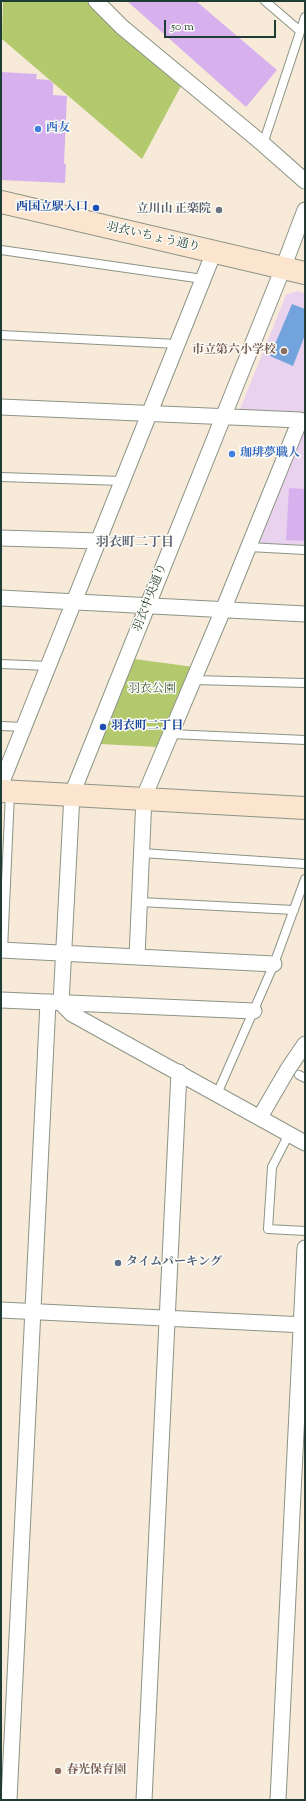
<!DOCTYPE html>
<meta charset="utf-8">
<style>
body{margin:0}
#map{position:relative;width:306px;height:1801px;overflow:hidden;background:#f8ead8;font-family:"Sorts Mill Goudy",serif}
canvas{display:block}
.frame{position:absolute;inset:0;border:2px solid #1f3d34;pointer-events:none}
.scale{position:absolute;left:164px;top:20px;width:112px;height:18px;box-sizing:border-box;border:2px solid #1f3d34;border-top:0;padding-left:5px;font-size:12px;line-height:14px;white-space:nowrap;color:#1f3d34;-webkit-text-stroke:3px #fdfcf7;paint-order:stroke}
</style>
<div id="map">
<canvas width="306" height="1801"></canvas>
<div class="frame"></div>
<div class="scale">50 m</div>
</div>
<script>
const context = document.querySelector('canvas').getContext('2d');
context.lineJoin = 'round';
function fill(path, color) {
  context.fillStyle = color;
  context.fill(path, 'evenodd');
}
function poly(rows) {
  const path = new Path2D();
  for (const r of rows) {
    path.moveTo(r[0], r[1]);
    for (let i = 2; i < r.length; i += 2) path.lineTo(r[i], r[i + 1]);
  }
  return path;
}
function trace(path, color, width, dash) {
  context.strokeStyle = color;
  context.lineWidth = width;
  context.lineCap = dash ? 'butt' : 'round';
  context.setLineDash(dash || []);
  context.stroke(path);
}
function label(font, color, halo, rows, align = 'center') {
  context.font = font + ' "Sorts Mill Goudy","Noto Serif JP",serif';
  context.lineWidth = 3;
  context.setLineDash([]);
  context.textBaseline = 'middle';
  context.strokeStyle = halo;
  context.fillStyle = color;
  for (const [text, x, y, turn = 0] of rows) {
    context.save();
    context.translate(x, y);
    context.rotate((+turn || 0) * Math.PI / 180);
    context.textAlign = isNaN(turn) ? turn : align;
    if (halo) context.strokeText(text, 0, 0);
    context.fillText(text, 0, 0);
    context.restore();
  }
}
fill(poly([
 [297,291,305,293,305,413,240,409,286,295],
 [305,421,305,545,260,543,257,538]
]), '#e8d2ee');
fill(poly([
 [3,1,88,1,181,86,142,159,2,39],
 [134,659,194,667,159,747,100,744]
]), '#b2c96e');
fill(poly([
 [292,304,305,309,305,335,293,366,270,356]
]), '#73a3dd');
fill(poly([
 [127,1,196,1,277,70,246,107],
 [1,72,37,74,36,79,49,80,53,83,53,95,67,96,64,164,66,164,65,183,1,180],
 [289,488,305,489,305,541,286,540]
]), '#d7b1ee');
const lane = poly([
 [265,1,300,31],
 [263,144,305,17],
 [1,250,203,279],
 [1,335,177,344],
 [1,477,122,481],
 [248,547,305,550],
 [1,664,48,666],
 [194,680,305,683],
 [1,726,24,727],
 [171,734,305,740],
 [142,853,305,864],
 [140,902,294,910],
 [3,950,10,793],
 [299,1075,305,1078],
 [217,1094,274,964,305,879],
 [289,1134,272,1167,268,1229,305,1231]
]);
const street = poly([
 [96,1,122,27,263,144,305,181],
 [305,210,283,268,72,794,61,1003,72,1014,305,1143],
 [1,407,300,420,223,610,144,797,137,957],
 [1,538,98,541],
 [1,598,305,614],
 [1,784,214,252],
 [1,950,274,964],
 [1,1000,254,1011],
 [260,1117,288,1069,305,1044],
 [1,1310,305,1325],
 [9,1800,48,1002],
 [144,1800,179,1072],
 [278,1800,305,1248]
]);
const secondary = poly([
 [1,202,305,273],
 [1,791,305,808]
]);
trace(lane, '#8c9486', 10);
trace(street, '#8c9486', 17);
trace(secondary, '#8c9486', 24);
trace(lane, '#fff', 8);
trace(street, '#fff', 15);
trace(secondary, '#fbe5cf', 22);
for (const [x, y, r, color] of [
 [38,129,4,"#3f7fe0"],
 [96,208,4,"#1a4fb4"],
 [219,210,4,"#6b7280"],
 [284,351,4,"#8d6e63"],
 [232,454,4,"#3f7fe0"],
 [103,727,4,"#1a4fb4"],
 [118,1263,4,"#5c6f8a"],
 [58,1771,4,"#8d6e63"]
]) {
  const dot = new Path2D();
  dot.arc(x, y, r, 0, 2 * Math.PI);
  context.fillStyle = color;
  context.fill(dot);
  trace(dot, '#fdfcf7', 1.5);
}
label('bold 12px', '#366cbe', '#fdfcf7', [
 ["西友",46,129],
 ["珈琲夢職人",240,454]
], 'left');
label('bold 12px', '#164399', '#fdfcf7', [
 ["西国立駅入口",88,208],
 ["羽衣町二丁目",111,727,"left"]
], 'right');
label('bold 12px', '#5b616d', '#fdfcf7', [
 ["立川山 正楽院",211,210]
], 'right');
label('12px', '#1f3d34', '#fdfcf7', [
 ["羽衣いちょう通り",153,238,13],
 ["羽衣中央通り",151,598,-68]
]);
label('bold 12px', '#785e54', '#fdfcf7', [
 ["市立第六小学校",276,351],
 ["春光保育園",66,1771,"left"]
], 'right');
label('12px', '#446042', '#fdfcf7', [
 ["羽衣公園",152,690]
]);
label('bold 12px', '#4e5e75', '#fdfcf7', [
 ["タイムパーキング",126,1263]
], 'left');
label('bold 13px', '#5f6675', '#fdfcf7', [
 ["羽衣町二丁目",135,544]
]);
</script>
